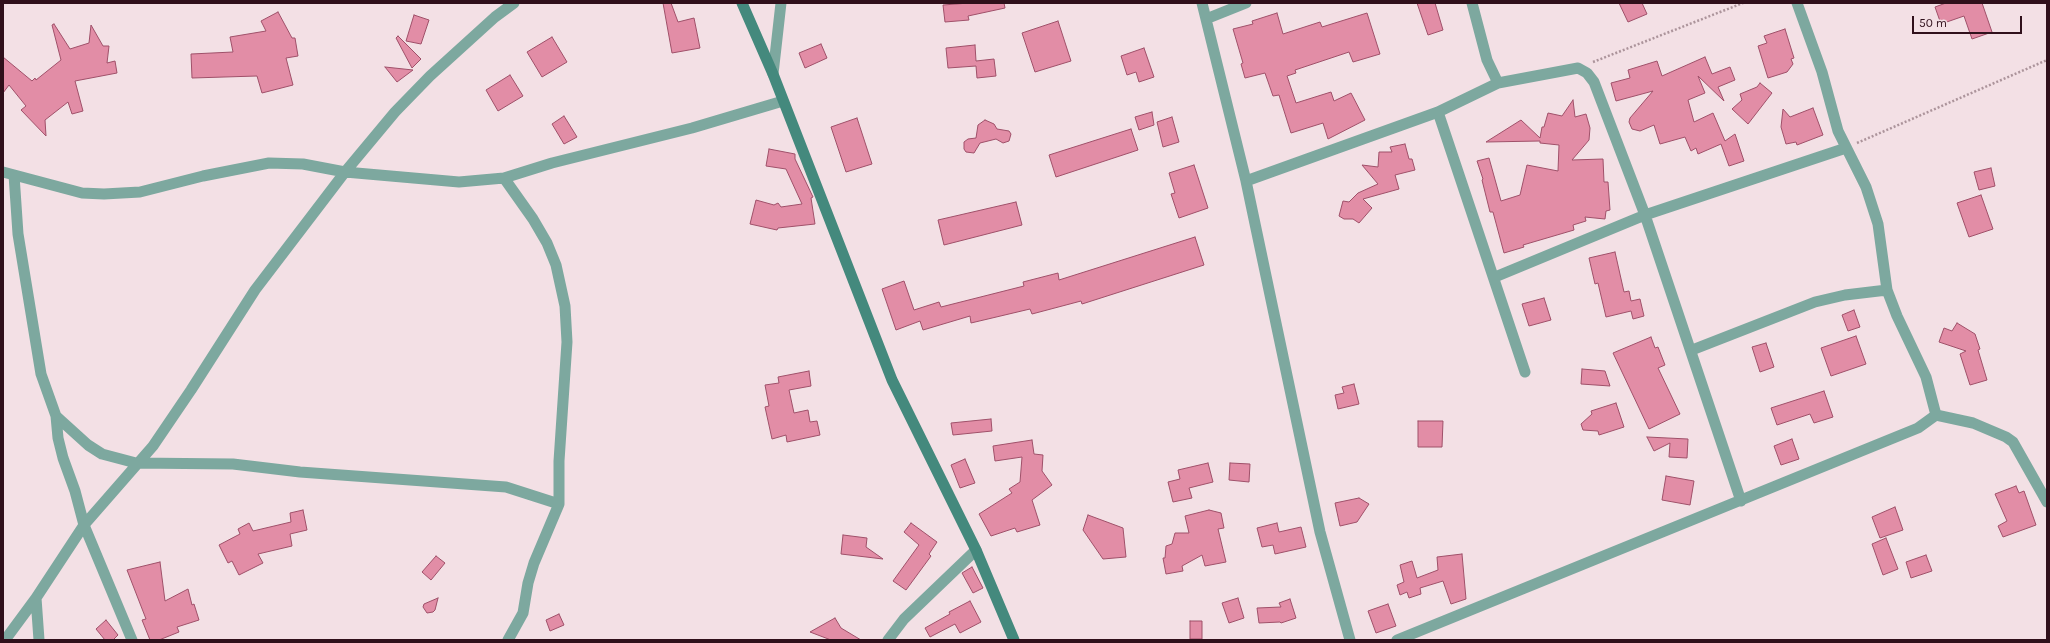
<!DOCTYPE html>
<style>
body{margin:0}
#map{position:relative;width:2050px;height:643px;overflow:hidden;background:#f3e0e5;font-family:Karla,sans-serif}
canvas{display:block}
.frame{position:absolute;inset:0;border:4px solid #30101b;pointer-events:none}
.scale{position:absolute;left:1912px;top:16px;width:110px;height:18px;box-sizing:border-box;border:2px solid #30101b;border-top:0;padding-left:5px;font-size:12px;line-height:14px;white-space:nowrap;color:#30101b;-webkit-text-stroke:3px #f3e0e5;paint-order:stroke}
</style>
<div id="map">
<canvas width="2050" height="643"></canvas>
<div class="frame"></div>
<div class="scale">50 m</div>
</div>
<script>
const context = document.querySelector('canvas').getContext('2d');
context.lineJoin = 'round';
function fill(path, color) {
  context.fillStyle = color;
  context.fill(path, 'evenodd');
}
function poly(rows) {
  const path = new Path2D();
  for (const r of rows) {
    path.moveTo(r[0], r[1]);
    for (let i = 2; i < r.length; i += 2) path.lineTo(r[i], r[i + 1]);
  }
  return path;
}
function trace(path, color, width, dash) {
  context.strokeStyle = color;
  context.lineWidth = width;
  context.lineCap = dash ? 'butt' : 'round';
  context.setLineDash(dash || []);
  context.stroke(path);
}
const building = poly([
 [663,3,671,3,678,22,694,18,700,48,672,53,663,3],
 [969,3,1004,3,1005,8,968,16,969,20,945,22,943,5,969,3],
 [1417,3,1435,3,1443,30,1428,35,1417,3],
 [1619,3,1642,3,1647,14,1628,22,1619,3],
 [1946,3,1982,3,1992,32,1972,39,1964,16,1941,24,1935,7,1946,3],
 [278,12,292,38,295,38,298,56,286,58,293,85,262,93,257,76,192,78,191,54,233,52,230,37,266,31,261,21,278,12],
 [1277,13,1283,34,1320,22,1322,27,1367,13,1380,54,1353,62,1349,52,1295,70,1296,73,1287,76,1296,103,1331,92,1334,101,1351,93,1365,120,1328,139,1323,123,1291,133,1279,95,1273,96,1265,73,1245,78,1241,64,1243,63,1233,29,1253,24,1252,21,1277,13],
 [414,15,429,20,421,44,406,41,414,15],
 [1058,21,1071,61,1035,72,1022,33,1058,21],
 [54,24,70,49,89,43,91,25,103,46,109,46,107,63,115,61,117,73,75,81,83,111,72,114,68,102,45,120,46,136,21,110,26,106,9,85,3,93,3,57,32,81,35,78,36,80,61,60,52,25,54,24],
 [1785,29,1794,58,1791,59,1793,64,1787,72,1768,78,1758,46,1767,43,1764,36,1785,29],
 [398,36,421,59,412,68,396,38,398,36],
 [552,37,567,62,542,77,527,52,552,37],
 [821,44,827,58,805,68,799,53,821,44],
 [975,45,976,61,994,59,996,76,977,78,976,66,948,68,946,48,975,45],
 [1144,48,1154,77,1139,82,1136,72,1127,75,1121,56,1144,48],
 [1705,57,1712,74,1730,67,1735,80,1718,87,1724,101,1698,76,1705,93,1688,100,1694,122,1713,113,1725,141,1735,134,1744,161,1729,166,1721,144,1698,154,1696,148,1691,151,1685,137,1660,144,1654,125,1640,131,1632,129,1629,122,1630,118,1653,91,1616,101,1611,83,1630,78,1628,70,1657,61,1662,76,1705,57],
 [385,67,413,70,397,82,385,67],
 [510,75,523,96,498,111,486,90,510,75],
 [1760,83,1772,93,1748,124,1732,109,1742,100,1740,94,1757,87,1760,83],
 [1573,100,1575,117,1586,114,1590,128,1589,140,1572,160,1603,159,1604,182,1608,182,1610,210,1606,211,1605,219,1585,217,1586,221,1573,225,1574,230,1523,245,1524,247,1504,253,1493,212,1490,212,1482,180,1483,179,1477,161,1489,158,1501,201,1520,195,1527,165,1558,171,1559,145,1540,143,1540,141,1486,142,1521,120,1540,138,1542,127,1544,127,1548,113,1562,116,1573,100],
 [1813,108,1823,135,1797,145,1796,142,1786,144,1781,127,1783,109,1790,117,1813,108],
 [1152,112,1154,125,1139,130,1135,117,1152,112],
 [564,116,577,137,564,144,552,124,564,116],
 [1172,117,1179,142,1163,147,1157,122,1172,117],
 [857,118,872,164,846,172,831,127,857,118],
 [985,120,994,124,997,129,1009,131,1011,134,1009,141,1003,143,996,139,980,143,974,153,966,152,964,149,964,142,968,139,976,138,978,125,985,120],
 [1131,129,1138,150,1056,177,1049,155,1131,129],
 [1405,144,1409,159,1412,159,1415,170,1395,175,1399,189,1363,199,1372,208,1359,223,1353,219,1344,219,1339,216,1343,201,1349,202,1358,193,1378,184,1362,165,1378,167,1379,152,1392,152,1390,147,1405,144],
 [769,149,795,154,795,159,813,197,811,198,815,224,778,228,777,230,750,224,756,200,774,205,778,203,781,207,802,204,786,169,766,166,769,149],
 [1194,165,1208,208,1179,218,1171,194,1175,193,1169,173,1194,165],
 [1991,168,1995,186,1979,190,1974,172,1991,168],
 [1981,195,1993,229,1969,237,1957,203,1981,195],
 [1016,202,1022,225,944,245,938,220,1016,202],
 [1195,237,1204,265,1082,304,1081,301,1032,314,1030,309,971,323,970,316,923,330,920,321,896,330,882,289,904,281,914,310,939,302,941,307,1024,286,1023,282,1058,273,1059,280,1195,237],
 [1615,252,1624,292,1629,291,1631,301,1640,299,1644,316,1633,319,1631,311,1606,317,1598,283,1595,284,1589,258,1615,252],
 [1544,298,1551,320,1529,326,1522,304,1544,298],
 [1854,310,1860,327,1848,331,1842,315,1854,310],
 [1957,323,1975,334,1980,349,1978,350,1987,380,1970,385,1960,354,1966,351,1939,342,1944,328,1952,331,1957,323],
 [1856,336,1866,364,1831,376,1821,348,1856,336],
 [1651,337,1655,348,1658,347,1665,365,1658,368,1680,414,1649,429,1613,353,1651,337],
 [1766,343,1774,367,1760,372,1752,347,1766,343],
 [1582,369,1605,371,1610,386,1581,384,1582,369],
 [809,371,811,386,789,390,794,413,808,410,810,422,817,421,820,435,787,442,786,435,772,439,765,407,769,406,765,385,779,383,778,377,809,371],
 [1354,384,1359,404,1338,409,1335,395,1344,393,1342,387,1354,384],
 [1824,391,1833,417,1814,423,1810,414,1777,425,1771,408,1824,391],
 [1616,403,1624,427,1599,435,1598,431,1583,430,1581,424,1592,414,1591,411,1616,403],
 [991,419,992,431,953,435,951,423,991,419],
 [1418,421,1443,421,1442,447,1418,447,1418,421],
 [1647,437,1688,439,1687,458,1669,457,1670,443,1654,451,1647,437],
 [1792,439,1799,459,1781,465,1774,446,1792,439],
 [1032,440,1034,454,1043,455,1042,471,1052,485,1032,500,1040,525,1017,532,1015,528,991,536,979,514,1012,493,1009,489,1020,482,1022,457,995,461,993,446,1032,440],
 [965,459,975,483,960,488,951,465,965,459],
 [1208,463,1213,482,1189,488,1192,498,1173,502,1168,482,1180,479,1178,470,1208,463],
 [1230,463,1250,464,1249,482,1229,480,1230,463],
 [1666,476,1694,481,1690,505,1662,500,1666,476],
 [2016,486,2019,493,2024,491,2036,525,2003,537,1998,526,2007,521,1995,494,2016,486],
 [1359,498,1369,504,1357,522,1340,526,1335,503,1359,498],
 [1895,507,1903,530,1880,538,1872,517,1895,507],
 [303,510,307,530,290,534,292,546,258,554,263,563,239,575,232,561,228,563,219,545,240,534,238,529,249,523,253,531,291,522,290,513,303,510],
 [1209,510,1221,513,1224,528,1218,529,1226,562,1205,566,1202,555,1182,566,1183,571,1166,574,1163,558,1165,558,1166,546,1172,544,1175,533,1189,533,1185,516,1209,510],
 [1088,515,1123,528,1126,557,1103,559,1083,530,1088,515],
 [911,523,937,542,929,554,931,556,906,590,893,581,919,545,904,532,911,523],
 [1277,523,1279,532,1301,527,1306,547,1275,554,1273,545,1262,547,1257,528,1277,523],
 [843,535,867,538,866,547,883,559,841,554,843,535],
 [1886,538,1898,569,1883,575,1872,544,1886,538],
 [1462,554,1466,599,1451,604,1443,581,1420,588,1421,594,1409,598,1407,592,1400,595,1397,585,1404,582,1400,565,1412,561,1417,578,1438,570,1437,557,1462,554],
 [1926,555,1932,571,1911,578,1906,562,1926,555],
 [436,556,445,563,431,580,422,572,436,556],
 [160,562,165,601,188,589,192,605,194,604,199,620,177,627,179,632,159,640,150,640,142,620,146,619,127,570,160,562],
 [972,567,983,588,973,593,962,573,972,567],
 [438,598,435,610,433,612,427,613,423,607,424,604,438,598],
 [1238,598,1244,618,1229,623,1222,603,1238,598],
 [1290,599,1296,618,1281,623,1280,622,1259,623,1257,608,1281,607,1279,603,1290,599],
 [970,601,981,622,960,633,955,624,930,637,925,628,950,614,949,612,970,601],
 [1388,604,1396,626,1376,633,1368,611,1388,604],
 [559,614,564,625,550,631,546,620,559,614],
 [835,618,841,628,861,640,831,640,810,632,835,618],
 [106,620,118,635,113,640,105,640,96,629,106,620],
 [1190,621,1202,621,1202,639,1190,639,1190,621]
]);
fill(building, '#e28da6');
trace(building, '#9f5069', 1);
trace(poly([
 [1593,62,1743,3],
 [1857,143,2047,60]
]), '#ac949b', 2.5, [2, 2]);
trace(poly([
 [1202,3,1246,181,1320,532,1350,640],
 [1472,3,1487,60,1498,83],
 [1797,3,1822,72,1838,131,1866,187,1878,224,1887,290,1897,316,1926,377,1936,415],
 [1206,19,1246,3],
 [773,74,781,3],
 [1438,112,1525,372],
 [3,172,82,193,104,194,140,192,203,176,269,163,303,164,345,172,459,182,504,178,552,163,692,128,783,101],
 [14,175,18,234,41,374,56,416,88,445,102,454,136,463,233,464,300,472,506,487,559,504],
 [504,178,533,219,547,243,556,265,565,306,567,342,559,461,559,504,534,563,528,583,523,613,508,640],
 [1246,181,1438,112,1498,83,1578,68,1587,73,1594,82,1645,215,1741,501],
 [1495,277,1645,215,1846,148],
 [1692,350,1815,302,1845,295,1887,290],
 [1936,415,1973,423,2006,437,2013,442,2047,502],
 [56,416,58,438,63,458,75,491,84,525,132,640],
 [36,598,39,640],
 [5,640,36,598,84,525,153,446,191,390,255,290,345,172,395,112,430,76,495,17,514,3],
 [888,640,904,619,976,550],
 [1397,640,1918,428,1936,415]
]), '#7da89f', 11);
trace(poly([
 [742,3,773,74,892,380,976,550,1014,640]
]), '#44897d', 11);
</script>
